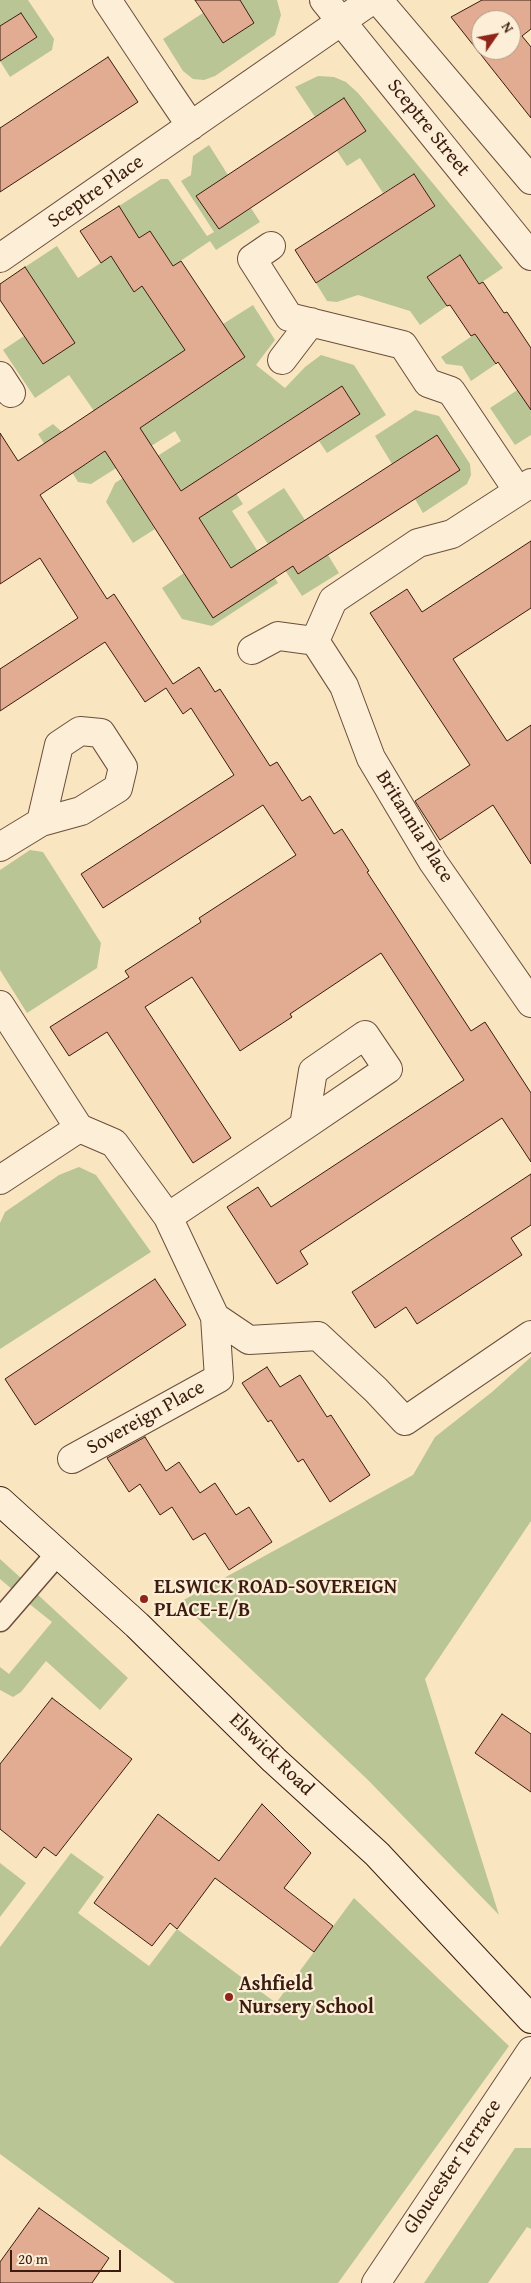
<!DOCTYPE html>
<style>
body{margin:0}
#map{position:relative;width:531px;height:2283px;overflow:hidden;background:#fae5c1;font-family:"Gentium Book Plus",serif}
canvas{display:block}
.north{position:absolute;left:471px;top:10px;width:50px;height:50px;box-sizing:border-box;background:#fceed7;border:1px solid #af9a87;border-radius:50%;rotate:57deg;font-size:14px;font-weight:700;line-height:20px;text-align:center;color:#3b1c0f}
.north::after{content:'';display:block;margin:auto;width:18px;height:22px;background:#8f2418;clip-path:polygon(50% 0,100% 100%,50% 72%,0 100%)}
.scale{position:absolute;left:10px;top:2250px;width:111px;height:22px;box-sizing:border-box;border:2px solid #3b1c0f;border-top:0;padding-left:6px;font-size:15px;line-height:18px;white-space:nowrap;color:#3b1c0f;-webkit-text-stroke:4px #fceed7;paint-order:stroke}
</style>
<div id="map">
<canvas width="531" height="2283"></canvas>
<div class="north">N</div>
<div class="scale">20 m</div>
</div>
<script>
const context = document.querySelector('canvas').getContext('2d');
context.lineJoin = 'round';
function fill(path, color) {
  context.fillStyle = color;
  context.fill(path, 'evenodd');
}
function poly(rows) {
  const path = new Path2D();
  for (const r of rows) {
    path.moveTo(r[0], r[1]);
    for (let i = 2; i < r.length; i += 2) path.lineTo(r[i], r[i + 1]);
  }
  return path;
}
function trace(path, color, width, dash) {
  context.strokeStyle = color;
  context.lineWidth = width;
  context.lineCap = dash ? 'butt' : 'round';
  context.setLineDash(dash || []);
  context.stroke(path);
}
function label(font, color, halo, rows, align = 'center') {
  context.font = font + ' "Gentium Book Plus",serif';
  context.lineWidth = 4.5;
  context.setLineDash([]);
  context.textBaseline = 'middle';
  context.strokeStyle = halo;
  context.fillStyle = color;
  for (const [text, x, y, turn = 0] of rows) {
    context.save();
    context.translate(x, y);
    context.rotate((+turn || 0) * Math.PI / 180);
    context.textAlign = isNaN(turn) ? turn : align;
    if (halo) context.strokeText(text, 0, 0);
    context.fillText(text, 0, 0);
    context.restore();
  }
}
fill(poly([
 [0,0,28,0,54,39,52,50,10,77,0,61,37,37,21,13,0,26],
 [240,0,277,0,281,15,275,35,215,76,204,80,193,79,183,71,163,39,203,13,223,43,254,23],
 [318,76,334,77,346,82,358,93,503,268,479,284,459,255,427,277,447,306,420,325,410,311,358,295,337,302,327,301,316,283,435,206,414,174,383,193,360,158,347,166,337,151,366,131,344,98,315,117,295,87],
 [209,145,228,175,197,196,219,229,251,208,260,222,216,250,210,241,173,266,150,231,139,238,119,206,161,179,168,179,207,236,214,232,181,181,191,175,193,156],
 [57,246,78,278,111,256,134,292,143,285,223,324,253,305,275,340,256,365,285,388,305,367,321,355,354,365,386,415,327,453,319,441,360,414,342,386,218,466,243,504,232,511,278,583,212,626,182,619,162,588,184,573,249,594,161,460,126,483,155,529,133,543,106,502,115,483,181,441,175,431,91,484,78,482,66,462,55,460,38,434,53,424,62,432,85,465,174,405,153,372,94,411,69,375,35,398,3,350,24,336,43,364,75,343,25,267],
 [475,334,496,364,471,381,462,366,446,364,441,357],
 [522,387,531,400,531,435,515,445,490,408],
 [415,410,439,416,470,464,471,475,467,484,423,513,415,499,459,470,437,435,392,464,375,436],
 [284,488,305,520,276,539,298,574,328,555,339,573,302,596,247,512],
 [30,850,43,852,101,943,97,968,27,1013,0,970,0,870],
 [79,1167,96,1175,151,1252,0,1349,0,1223,5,1212,59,1175],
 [531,1357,531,1521,425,1679,499,1915,368,1780,180,1602,413,1475,435,1437,492,1392],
 [0,1559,22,1579,13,1590,0,1579],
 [36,1593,128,1678,100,1710,46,1661,21,1692,13,1697,0,1690,0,1667,9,1674,52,1622,27,1602],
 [71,1853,104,1877,78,1913,149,1966,177,1929,276,2003,354,1898,509,2046,338,2283,175,2283,0,2154,0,1947],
 [0,1863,26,1883,0,1917],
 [515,2148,531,2148,531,2229,527,2227,488,2283,424,2283]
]), '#bac596');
const building = poly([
 [195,0,240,0,254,23,223,43,195,0],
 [482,0,531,0,531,29,522,36,531,47,531,118,451,17,482,0],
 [481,20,511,20,511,50,481,50,481,20],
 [21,13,37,37,0,61,0,26,21,13],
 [108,57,138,102,0,192,0,128,108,57],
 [344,98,366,131,219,229,196,196,344,98],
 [414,174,435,206,316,283,295,250,414,174],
 [119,206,139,238,150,231,173,266,181,261,245,357,140,428,181,491,342,386,360,414,199,518,231,568,437,435,460,470,298,574,293,566,213,618,105,451,40,495,107,599,114,594,173,684,199,667,215,692,220,689,270,766,277,762,302,801,310,796,334,834,342,829,369,871,367,872,471,1031,485,1022,531,1093,531,1162,502,1118,300,1251,308,1264,277,1284,227,1207,258,1187,271,1207,464,1080,381,953,290,1014,292,1017,240,1051,192,977,145,1007,231,1138,193,1163,107,1032,69,1056,50,1027,129,977,125,971,201,922,199,918,296,855,263,805,103,908,81,874,234,775,191,708,183,714,166,688,145,702,105,642,0,711,0,669,78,618,40,558,0,584,0,433,18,461,185,350,142,286,134,292,111,256,101,263,80,231,119,206],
 [460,255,479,284,483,282,504,313,507,312,531,348,531,410,498,362,496,364,475,334,471,336,450,305,447,306,427,277,460,255],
 [25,267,75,343,43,364,0,300,0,284,25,267],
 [531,541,531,608,453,659,507,741,531,725,531,864,493,805,440,840,415,801,470,765,370,613,407,589,422,612,531,541],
 [531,1174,531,1225,511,1238,522,1255,417,1324,406,1307,375,1328,352,1292,531,1174],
 [155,1279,186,1325,35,1425,5,1379,155,1279],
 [267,1367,280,1387,300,1375,327,1417,331,1415,370,1475,330,1502,303,1459,298,1462,271,1420,268,1422,242,1383,267,1367],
 [145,1437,166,1471,179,1462,200,1493,215,1483,236,1515,249,1507,272,1542,229,1570,205,1533,193,1540,172,1507,160,1515,140,1484,129,1492,107,1458,145,1437],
 [52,1698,132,1759,56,1856,44,1847,36,1858,0,1829,0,1764,52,1698],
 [502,1714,531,1734,531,1792,475,1753,502,1714],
 [262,1804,311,1853,284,1888,333,1926,314,1952,215,1878,177,1929,170,1923,152,1946,94,1903,158,1814,219,1861,262,1804],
 [39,2208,109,2258,92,2283,0,2283,0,2262,39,2208]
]);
fill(building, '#e2ac92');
trace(building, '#3b1c0f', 1);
const service = poly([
 [0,1620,58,1553]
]);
const pedestrian = poly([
 [107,0,160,80],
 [0,847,41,822,81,811,118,788,123,767,101,733,80,731,59,745,41,822]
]);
const minor = poly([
 [378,0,531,180],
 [160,80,191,126],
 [271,246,252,259,289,317,403,345,428,383,451,391,518,491],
 [0,258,372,0],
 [282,360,311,322],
 [0,376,11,393],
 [531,483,452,534,418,543,333,600,315,641,344,686,371,758,433,862,531,1003],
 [252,650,278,636,315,641],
 [0,1005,79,1128,114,1143,168,1217,215,1317,249,1340,318,1336,376,1390,405,1421,531,1335],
 [0,1180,79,1128],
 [168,1217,304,1126,388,1069,365,1035,313,1071,304,1126],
 [72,1459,219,1378,215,1317],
 [376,2283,531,2051]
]);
const tertiary = poly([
 [324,0,531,256]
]);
const secondary = poly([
 [0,1501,137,1625,274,1760,377,1854,531,2019]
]);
trace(service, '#6b4e3c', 25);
trace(pedestrian, '#6b4e3c', 30);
trace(minor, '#6b4e3c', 30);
trace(tertiary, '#6b4e3c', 30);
trace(secondary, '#3b1c0f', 30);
trace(service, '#fceed7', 22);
trace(pedestrian, '#fceed7', 28);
trace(minor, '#fceed7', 28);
trace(tertiary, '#fceed7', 28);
trace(secondary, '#fceed7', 28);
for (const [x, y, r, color] of [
 [144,1599,5,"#8f2418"],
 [229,1997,5,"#8f2418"]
]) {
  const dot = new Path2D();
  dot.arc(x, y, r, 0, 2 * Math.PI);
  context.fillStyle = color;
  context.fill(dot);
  trace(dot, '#fceed7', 2);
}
label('20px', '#3b1c0f', '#fceed7', [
 ["Sceptre Street",428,128,51],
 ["Sceptre Place",96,192,-35],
 ["Britannia Place",414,827,58],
 ["Sovereign Place",146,1418,-29],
 ["Elswick Road",271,1755,44],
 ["Gloucester Terrace",453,2167,-56]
]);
label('bold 20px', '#3b1c0f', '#fceed7', [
 ["ELSWICK ROAD-SOVEREIGN",154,1588],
 ["PLACE-E/B",154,1611],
 ["Ashfield",239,1985],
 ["Nursery School",239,2008]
], 'left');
</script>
